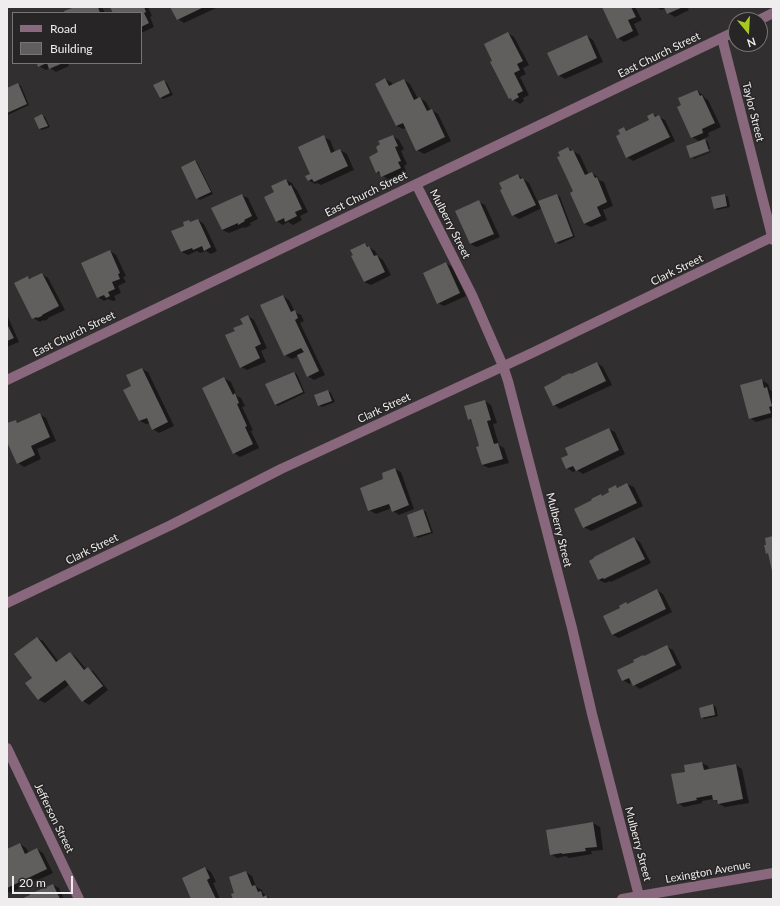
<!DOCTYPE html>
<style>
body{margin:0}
#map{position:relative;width:780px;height:906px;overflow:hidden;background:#322f30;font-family:Lato,sans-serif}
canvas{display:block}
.frame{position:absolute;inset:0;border:8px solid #efedee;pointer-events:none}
.legend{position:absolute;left:12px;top:12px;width:130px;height:52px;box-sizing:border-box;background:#282526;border:1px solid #787576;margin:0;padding:5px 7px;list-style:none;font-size:12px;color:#efedee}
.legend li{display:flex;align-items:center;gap:8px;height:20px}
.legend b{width:20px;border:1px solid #787576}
.north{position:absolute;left:728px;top:12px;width:40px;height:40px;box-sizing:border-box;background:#282526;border:1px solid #787576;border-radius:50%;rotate:162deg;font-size:11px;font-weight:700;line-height:16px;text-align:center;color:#efedee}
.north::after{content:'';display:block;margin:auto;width:14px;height:18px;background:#a6c821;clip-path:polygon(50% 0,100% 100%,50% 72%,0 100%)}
.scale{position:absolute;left:12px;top:876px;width:61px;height:18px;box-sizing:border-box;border:2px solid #efedee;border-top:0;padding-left:5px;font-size:12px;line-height:14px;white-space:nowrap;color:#efedee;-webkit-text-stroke:3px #282526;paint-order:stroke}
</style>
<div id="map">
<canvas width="780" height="906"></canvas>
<div class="frame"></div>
<ul class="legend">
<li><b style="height:5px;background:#89677c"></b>Road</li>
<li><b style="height:11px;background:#615e5e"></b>Building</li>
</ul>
<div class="north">N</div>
<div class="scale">20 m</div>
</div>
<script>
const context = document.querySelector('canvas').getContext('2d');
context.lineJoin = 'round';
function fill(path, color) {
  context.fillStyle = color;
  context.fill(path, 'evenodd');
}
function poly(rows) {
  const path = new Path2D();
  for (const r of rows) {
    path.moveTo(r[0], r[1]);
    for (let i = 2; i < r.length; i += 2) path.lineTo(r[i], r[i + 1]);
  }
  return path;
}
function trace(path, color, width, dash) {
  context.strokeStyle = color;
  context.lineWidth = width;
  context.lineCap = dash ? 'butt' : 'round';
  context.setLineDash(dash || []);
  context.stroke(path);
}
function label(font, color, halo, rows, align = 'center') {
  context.font = font + ' Lato,sans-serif';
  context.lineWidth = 3;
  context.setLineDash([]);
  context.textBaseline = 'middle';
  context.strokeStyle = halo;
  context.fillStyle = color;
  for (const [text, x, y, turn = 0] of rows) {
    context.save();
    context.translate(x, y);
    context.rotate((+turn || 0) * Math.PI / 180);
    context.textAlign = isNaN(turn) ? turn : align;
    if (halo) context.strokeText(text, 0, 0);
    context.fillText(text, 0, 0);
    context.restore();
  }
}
fill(poly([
 [78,7,102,7,105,13,66,13],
 [111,7,148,7,152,16,150,17,154,27,141,33,141,13,114,13],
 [172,7,216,7,216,8,184,23,178,19],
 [603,7,635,7,642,20,634,24,639,35,624,42,618,38],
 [656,7,687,7,689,10,675,17,668,13,666,8,661,10],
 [508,33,514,37,529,65,523,68,526,74,520,77,529,95,523,98,524,101,520,104,510,98,494,62],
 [587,36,593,40,603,62,565,79,558,75],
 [38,63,68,63,69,66,56,72,50,68,46,70,39,66],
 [385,79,392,83,393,86,404,80,410,84,418,99,420,98,426,102,431,111,432,110,438,114,451,141,424,154,417,150,406,128,403,129,397,126,376,84],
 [164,81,167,83,173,95,163,99,160,97],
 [18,84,21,86,29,105,8,115,7,114,7,89],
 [697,91,703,95,705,98,708,100,721,127,708,133,709,136,699,141,692,137],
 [653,114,665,120,675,141,633,161,627,157,621,135,624,128,628,131,650,120],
 [42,116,45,117,50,127,42,130,40,129],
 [393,136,399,140,404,149,401,151,407,164,404,166,406,171,389,180,377,172,380,153],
 [323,137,330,140,335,152,340,150,347,154,354,170,321,185,317,183,315,184,308,180,311,174],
 [705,140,708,142,710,149,691,157,688,146],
 [568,148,580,155,589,175,592,173,598,177,599,180,604,182,613,206,603,210,607,220,591,227,584,224,574,192],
 [711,151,711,152,694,159,693,158],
 [195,161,197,162,213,194,200,200,197,198],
 [518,175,529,183,538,202,557,195,560,197,575,237,559,244,556,242,542,208,519,219,513,215],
 [286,180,292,183,295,188,297,190,308,212,300,216,302,220,293,225,288,222,283,225,276,221],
 [242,195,248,198,258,219,250,223,251,225,245,228,244,227,229,233,222,230],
 [725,195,728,197,730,207,717,210,715,208],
 [479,202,485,205,500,237,477,247,470,244],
 [198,220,204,224,217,251,211,254,206,251,200,253,197,251,188,255,182,252,173,232,185,226,189,221,192,223],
 [365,244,375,251,378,256,383,260,391,275,371,285,364,282],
 [110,251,116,255,126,276,123,277,126,282,118,286,121,293,114,296,116,300,113,301,108,299,104,301,98,297],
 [446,263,452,267,466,296,444,306,438,303],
 [42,274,48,278,65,310,48,318,48,319,44,321,43,320,40,322,33,318,28,277,32,279],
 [283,296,289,300,295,312,301,315,304,321,300,323,325,375,314,380,308,376,298,356,292,359,285,355],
 [7,315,19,342,7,347],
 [248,316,254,320,267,348,261,351,266,362,247,370,241,367,236,331,244,324],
 [597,363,603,367,612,385,560,409,554,405,571,375],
 [142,369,148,372,174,426,159,433,153,429,150,423,146,424,140,421,132,386],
 [294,373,297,374,305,393,278,406,275,404],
 [224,378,231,382,237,396,241,398,245,406,242,407,253,430,251,431,259,448,240,457,234,453],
 [762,380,768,384,770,390,773,392,773,417,756,422,750,418],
 [328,391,331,393,335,402,322,407,319,405],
 [485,401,491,405,497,423,493,424,496,435,499,445,504,448,509,463,489,468,482,465,481,447,473,422,469,419],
 [39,414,46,418,56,441,37,449,41,459,24,467,18,463,7,439,7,424,15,421,20,423],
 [609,429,615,432,625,454,583,474,577,470,573,472,567,468,569,455],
 [395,469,401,472,414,509,399,515,393,511,392,508,376,514,369,510,385,479],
 [627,484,634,487,643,506,591,531,584,527,602,496,610,492,616,486,619,488],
 [423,510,426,512,433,533,418,538,415,536],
 [634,538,640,542,651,563,611,582,610,581,605,583,599,580,590,562],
 [657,590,663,594,672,612,619,638,613,635,628,605],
 [37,638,43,641,59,662,70,653,76,657,87,670,88,668,94,672,108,690,89,705,83,701,70,684,45,703,39,700,26,683,33,678],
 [667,647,673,650,682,668,640,689,634,685,632,682,629,684,623,680,645,657],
 [713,705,716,707,718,716,704,719,702,717],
 [702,763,708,766,709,770,736,765,742,769,749,803,725,807,719,804,718,802,714,799,702,801,702,803,684,807,678,803,687,772],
 [593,823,600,827,603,850,591,851,592,854,569,858,566,856,557,858,551,854],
 [20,844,26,848,29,853,37,849,43,853,53,873,10,893,7,891,7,851],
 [205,868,211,872,216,882,213,883,220,899,192,899],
 [246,872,252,876,256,887,262,890,263,893,271,899,234,899],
 [53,885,59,888,64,899,24,899]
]), '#0007');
fill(poly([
 [75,7,98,7,100,13,65,13,64,11],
 [110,7,144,7,146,12,144,13,149,23,141,27,141,13,113,13],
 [170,7,204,7,177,20],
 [602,7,631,7,636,17,628,20,633,31,617,39],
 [664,7,683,7,667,14],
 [508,32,523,61,517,64,520,70,514,73,523,91,517,94,519,97,512,101,511,98,509,99,490,62,492,61,484,44],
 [587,35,597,58,558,76,547,53],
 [37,63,63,63,49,69,47,63,38,67],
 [385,78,389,86,404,79,414,100,420,97,427,111,432,109,445,137,416,151,403,123,396,126,375,84],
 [164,80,170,93,160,98,153,85],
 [18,83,27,104,7,113,7,88],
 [697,90,700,96,702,95,715,123,702,129,703,133,691,138,677,107,681,105,678,98],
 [653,113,655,117,659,115,670,137,626,158,616,136,620,134,618,130,624,127,626,131,649,120,647,116],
 [42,114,48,126,39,129,34,118],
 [324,135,331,153,340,149,348,166,314,182,312,179,308,181,305,176,310,174,298,147],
 [393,135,398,146,395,147,401,161,398,162,401,168,381,177,379,171,376,173,369,157,378,152,376,147,380,144,378,141],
 [705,139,709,151,690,158,686,146],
 [568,147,570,151,573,150,585,175,592,172,595,178,597,177,607,202,597,207,601,216,584,224,570,193,573,191,557,157,560,156,558,152],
 [195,160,211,192,196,199,181,167],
 [518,174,520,179,523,178,536,205,512,216,500,190,502,189,499,183],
 [286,179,289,186,291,185,302,209,295,212,297,216,285,222,284,218,276,222,264,197,274,192,271,186],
 [242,194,252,216,244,220,245,221,238,225,238,223,222,230,211,208],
 [557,194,573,236,555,243,538,201],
 [725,194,727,206,714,209,711,197],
 [479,200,494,234,470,244,455,211],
 [198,219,211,247,204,251,202,246,193,250,192,248,181,252,171,231,184,226,183,222,189,220,190,222],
 [365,243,367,247,369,246,374,256,377,255,385,272,364,282,351,256,353,255,350,250],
 [110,250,120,273,118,274,120,279,112,282,115,289,108,292,110,296,106,298,104,295,97,298,81,263],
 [446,262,460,293,437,304,423,273],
 [42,273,59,306,42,315,42,316,37,318,37,317,32,319,14,283,28,276,29,279],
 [283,295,291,312,295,310,298,318,295,320,319,371,307,377,297,355,304,352,301,348,284,356,260,305],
 [248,315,261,344,255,347,260,358,240,368,225,335,235,331,233,328,243,324,240,319],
 [7,324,14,338,7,341],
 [597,362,606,381,553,406,544,387,561,378,561,377,570,373,571,374],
 [142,368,168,422,152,430,147,418,139,421,123,390,131,386,126,375],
 [294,372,303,392,275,405,265,384],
 [224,377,233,395,235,393,239,403,237,404,247,426,245,427,253,444,233,454,202,388],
 [762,379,764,388,767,387,772,406,769,407,771,413,749,419,740,385],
 [328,390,332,401,318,406,314,395],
 [485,400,491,420,487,421,490,431,494,444,498,443,503,459,482,465,476,447,479,446,476,435,471,419,468,420,464,406],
 [40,413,50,437,31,446,35,455,17,464,7,442,7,423,16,420,17,423],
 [609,428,619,450,576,471,573,466,566,469,561,458,568,455,565,448],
 [395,468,409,505,392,512,389,504,368,511,360,488,383,479,382,473],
 [627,483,637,503,583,528,574,509,592,500,591,499,601,494,602,496,609,492,608,489,616,485,617,488],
 [423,509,431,532,414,537,407,515],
 [773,536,773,571,772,571,768,553,766,554,764,545,766,545,765,538],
 [634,537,645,559,604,579,603,578,598,580,589,561,594,558,594,557],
 [657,589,666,609,612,635,603,616,620,608,619,606,626,602,627,604],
 [37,637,56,662,70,652,84,670,88,667,103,686,82,702,65,680,38,700,25,683,32,678,14,654],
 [667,645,676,665,633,686,629,678,622,681,617,670,634,662,633,660,643,655,644,656],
 [713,704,715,715,701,718,699,708],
 [702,762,704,770,736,764,743,799,718,804,717,800,713,800,712,795,696,798,697,800,677,804,671,774,685,772,684,765],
 [593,822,597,847,585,848,586,851,562,854,562,853,550,855,546,830],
 [20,843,25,854,37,848,47,869,7,888,7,849],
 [205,867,210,878,207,880,216,899,191,899,182,878],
 [246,871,252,886,255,885,258,892,261,891,263,897,266,895,268,899,233,899,231,894,234,893,229,877],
 [53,884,60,899,21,899,30,895,30,894]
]), '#615e5e');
trace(poly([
 [759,20,773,13],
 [722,38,773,240],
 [416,184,472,295,503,366,508,381,572,628,592,714,639,896],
 [7,380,736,31],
 [7,603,171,525,281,469,532,353,772,237],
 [7,748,79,899],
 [622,899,773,873]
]), '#89677c', 10);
label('11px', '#efedee', '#282526', [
 ["East Church Street",659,55,-26],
 ["Taylor Street",753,112,76],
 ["East Church Street",366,194,-26],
 ["Mulberry Street",450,224,63],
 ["Clark Street",677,270,-26],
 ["East Church Street",74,334,-26],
 ["Clark Street",384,408,-25],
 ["Mulberry Street",559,530,76],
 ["Clark Street",92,549,-26],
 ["Jefferson Street",54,818,64],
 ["Mulberry Street",638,844,75],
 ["Lexington Avenue",708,872,-10]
]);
</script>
